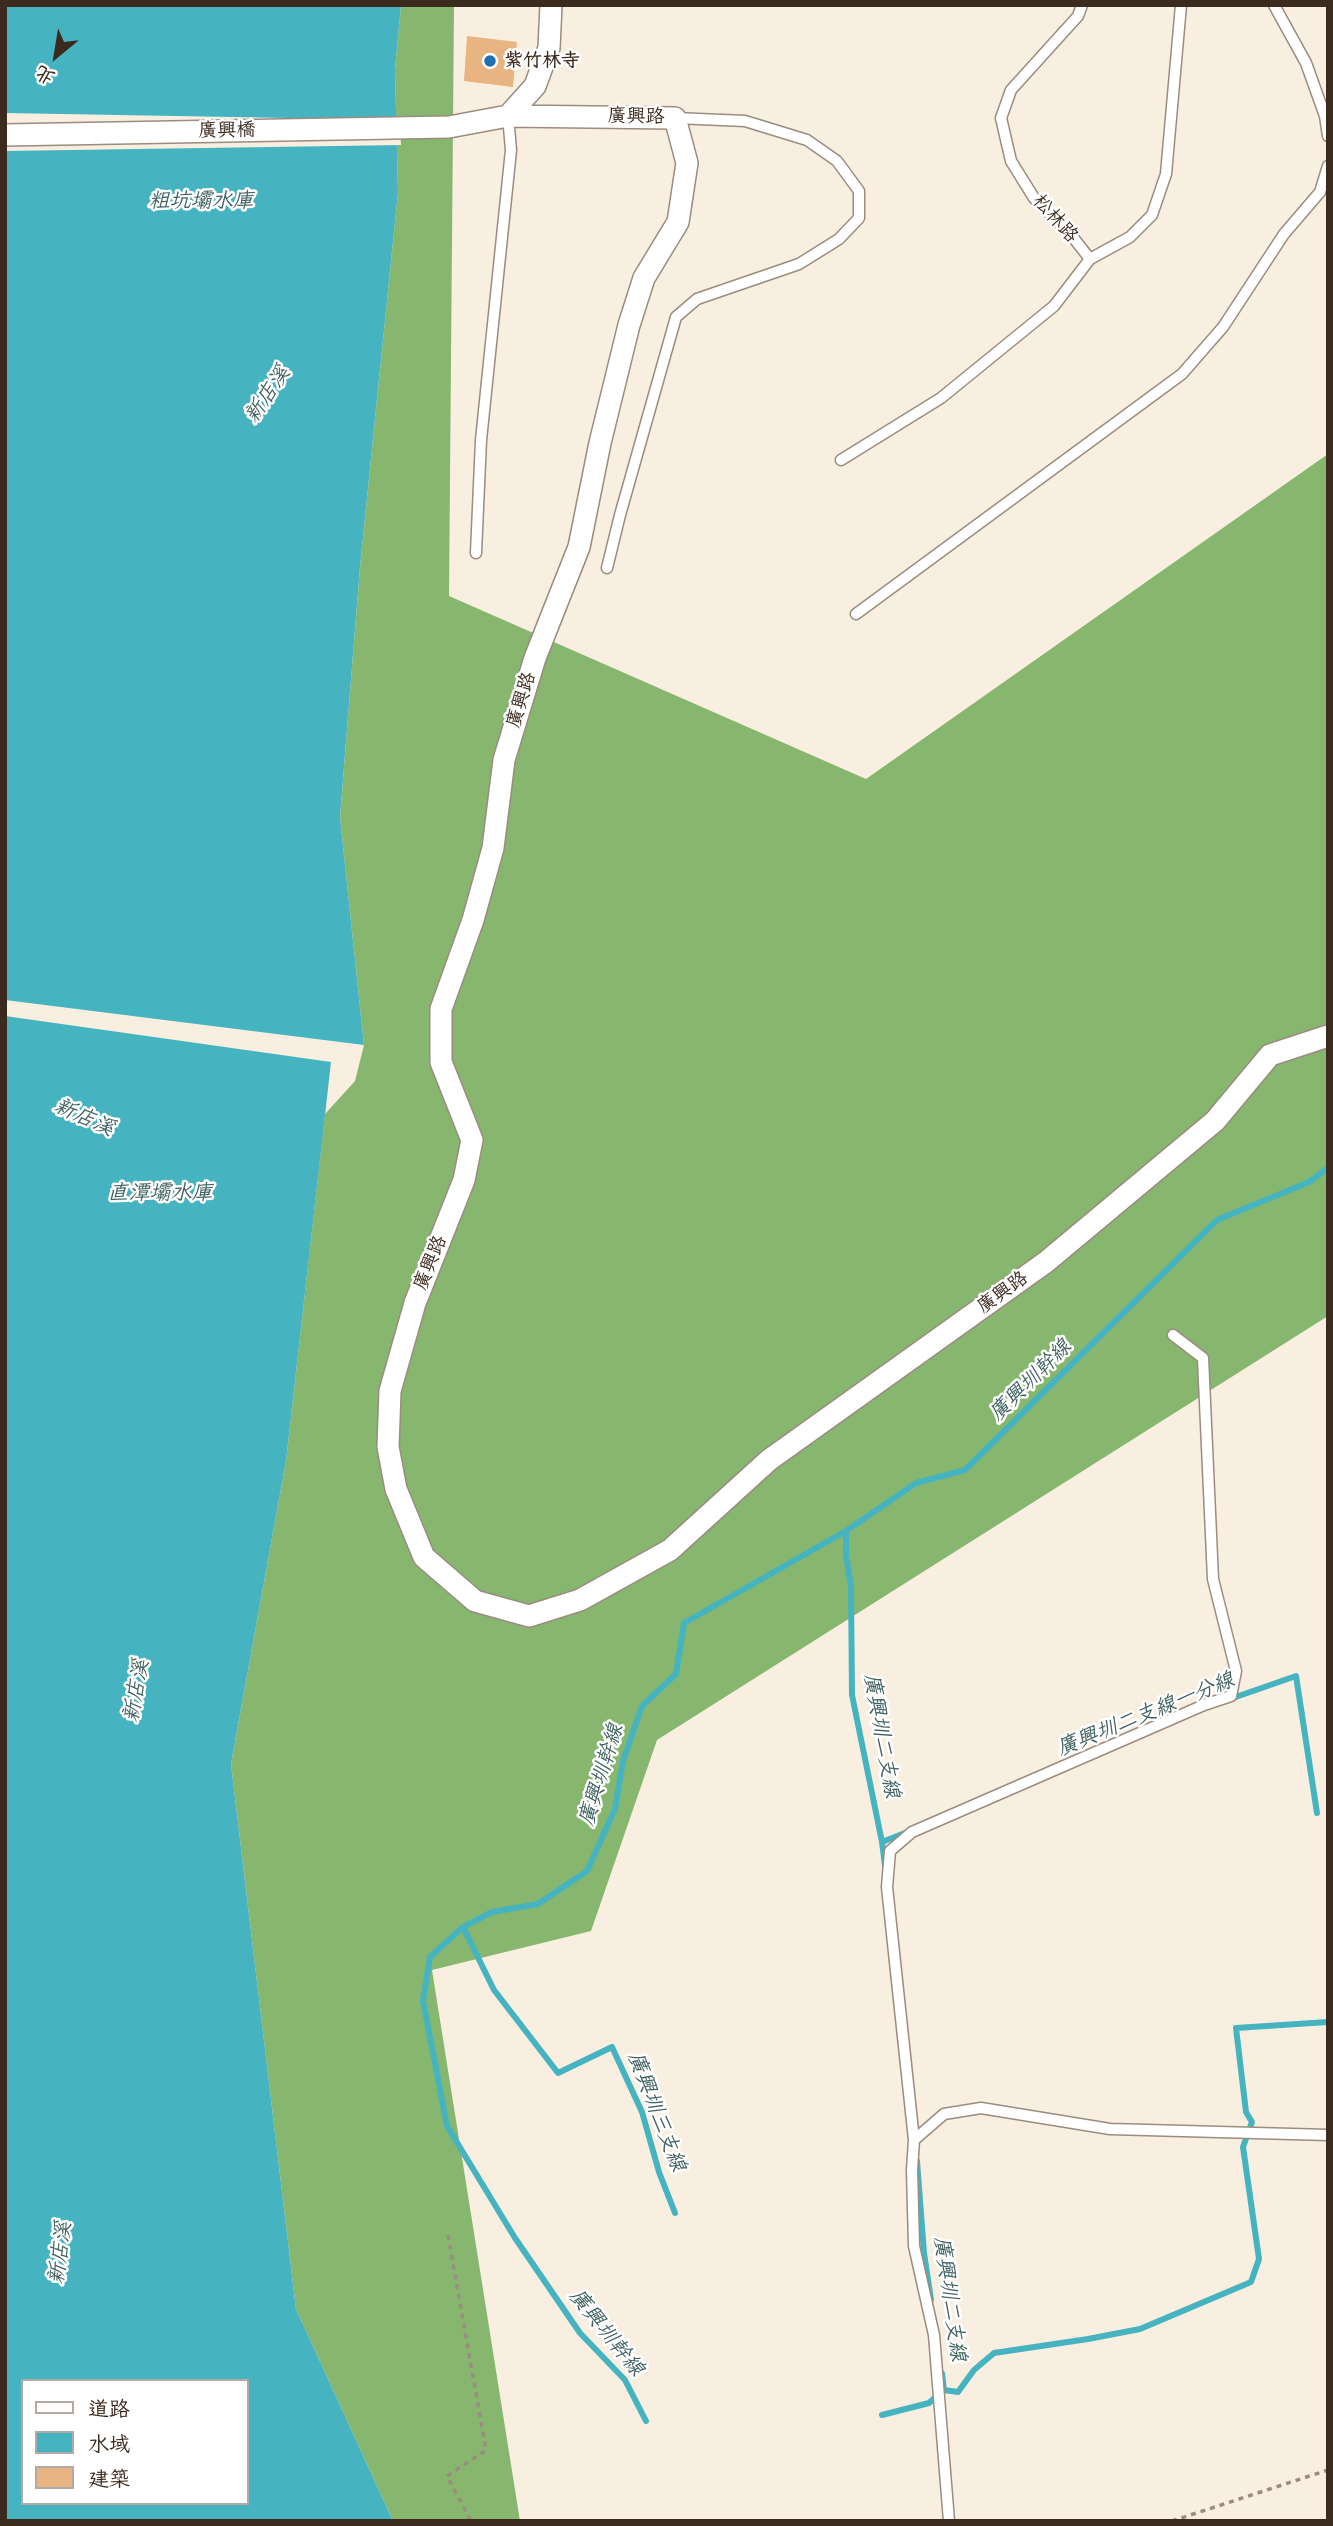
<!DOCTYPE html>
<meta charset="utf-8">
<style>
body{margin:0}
#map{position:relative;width:1333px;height:2526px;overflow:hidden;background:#f9efe0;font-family:"Balsamiq Sans","LXGW WenKai TC",sans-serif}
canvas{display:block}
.frame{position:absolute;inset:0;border:7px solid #3b2a1e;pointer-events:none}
.legend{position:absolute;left:21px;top:2379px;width:228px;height:126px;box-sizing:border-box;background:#fff;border:2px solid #b1aaa5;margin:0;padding:9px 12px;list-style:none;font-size:21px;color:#3b2a1e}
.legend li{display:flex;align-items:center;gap:14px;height:35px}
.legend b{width:35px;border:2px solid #b1aaa5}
.north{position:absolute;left:21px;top:21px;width:70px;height:70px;-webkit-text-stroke:5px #fff;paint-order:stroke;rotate:210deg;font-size:19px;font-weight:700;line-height:28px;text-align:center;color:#3b2a1e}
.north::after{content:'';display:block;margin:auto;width:24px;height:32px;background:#3b2a1e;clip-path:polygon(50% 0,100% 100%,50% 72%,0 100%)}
</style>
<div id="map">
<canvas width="1333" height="2526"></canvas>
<div class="frame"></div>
<ul class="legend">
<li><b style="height:9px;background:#fff"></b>道路</li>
<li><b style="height:19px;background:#46b4c0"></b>水域</li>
<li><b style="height:19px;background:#e7b482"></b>建築</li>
</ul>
<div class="north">北</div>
</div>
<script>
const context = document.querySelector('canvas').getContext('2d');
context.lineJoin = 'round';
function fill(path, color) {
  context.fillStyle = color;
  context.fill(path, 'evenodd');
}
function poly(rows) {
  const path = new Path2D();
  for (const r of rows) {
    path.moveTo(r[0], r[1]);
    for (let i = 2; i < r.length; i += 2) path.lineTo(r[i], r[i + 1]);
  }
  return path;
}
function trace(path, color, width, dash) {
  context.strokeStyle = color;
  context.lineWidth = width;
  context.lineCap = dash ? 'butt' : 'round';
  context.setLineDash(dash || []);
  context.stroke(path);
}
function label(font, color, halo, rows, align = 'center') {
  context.font = font + ' "Balsamiq Sans","LXGW WenKai TC",sans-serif';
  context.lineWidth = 5;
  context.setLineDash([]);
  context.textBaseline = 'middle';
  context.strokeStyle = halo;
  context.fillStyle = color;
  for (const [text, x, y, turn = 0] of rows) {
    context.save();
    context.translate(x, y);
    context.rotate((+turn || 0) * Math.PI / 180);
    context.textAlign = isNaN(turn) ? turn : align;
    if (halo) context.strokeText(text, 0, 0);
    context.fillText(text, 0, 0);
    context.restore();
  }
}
fill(poly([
 [401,5,454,5,449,596,866,779,1328,454,1328,1316,657,1740,591,1931,432,1970,520,2521,393,2521,296,2309,231,1764,286,1461,325,1114,355,1081,364,1045,340,817,360,567,398,192,395,70]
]), '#87b66f');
fill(poly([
 [5,5,401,5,395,70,398,192,360,567,340,817,364,1045,5,1000],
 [5,1016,331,1062,286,1461,231,1764,296,2309,393,2521,5,2521],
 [23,2381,247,2381,247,2503,23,2503]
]), '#46b4c0');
fill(poly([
 [5,113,400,120,401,145,5,151]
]), '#f9efe0');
trace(poly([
 [846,1531,846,1555,851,1587,852,1695,882,1842,885,1865],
 [1230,1699,1296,1676,1317,1813],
 [882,1842,910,1831],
 [463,1927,494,1990,558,2073,612,2047,642,2112,659,2172,675,2213],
 [917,2161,924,2253,931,2300],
 [942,2373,944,2390,958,2392,974,2370,994,2353,1088,2339,1140,2329,1251,2282,1259,2259,1243,2147,1252,2122,1246,2112,1236,2028,1328,2022],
 [882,2415,929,2403,940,2393],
 [646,2421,625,2380,580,2333,515,2238,447,2126,423,2001,430,1957,463,1927,492,1912,538,1904,587,1871,615,1809,623,1761,642,1706,676,1674,684,1623,846,1531,916,1483,965,1470,1217,1220,1309,1182,1328,1168]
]), '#46b4c0', 6);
fill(poly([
 [467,36,517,42,513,87,464,81]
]), '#e7b482');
const service = poly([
 [1082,5,1078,16,1011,90,1001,118,1011,161,1034,198,1068,231,1090,259,1130,237,1152,215,1166,174,1181,5],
 [1274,5,1306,63,1325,116,1328,136],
 [841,460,941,398,1054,306,1090,259],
 [476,553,481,440,511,150,508,116],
 [607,568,620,515,676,317,697,299,799,264,839,239,859,218,859,191,837,161,807,140,745,121,675,118],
 [856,614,1182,374,1223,327,1284,234,1320,192,1328,166],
 [914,2140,887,1887,890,1851,912,1832,1204,1705,1231,1696,1236,1671,1213,1579,1203,1358,1173,1335],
 [949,2521,934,2335,914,2246,912,2170,914,2140,944,2114,981,2108,1110,2129,1328,2135]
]);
const minor = poly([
 [508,116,535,86,549,48,551,5],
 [5,135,449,127,508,116,675,118,687,163,678,222,644,278,629,325,600,443,579,547,535,658,504,760,493,848,473,920,441,1009,441,1062,472,1140,464,1180,415,1303,390,1391,388,1447,396,1489,424,1557,475,1601,529,1616,580,1600,670,1550,769,1460,1046,1262,1215,1121,1270,1055,1328,1036]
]);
trace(service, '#9a8c7f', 13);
trace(minor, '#9a8c7f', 24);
trace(poly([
 [448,2235,486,2450,447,2476,471,2521],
 [1172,2521,1328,2470]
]), '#9a8c7f', 3.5, [5, 5]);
trace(service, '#fff', 10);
trace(minor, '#fff', 21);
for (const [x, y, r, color] of [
 [490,61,7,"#1f6fb2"]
]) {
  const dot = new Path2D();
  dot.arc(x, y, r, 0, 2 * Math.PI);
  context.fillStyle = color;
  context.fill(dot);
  trace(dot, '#fff', 2.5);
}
label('bold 19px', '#3b2a1e', '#fff', [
 ["紫竹林寺",504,61]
], 'left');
label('19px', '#3b2a1e', '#fff', [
 ["廣興路",636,117,1],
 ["廣興橋",227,131,-1],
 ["松林路",1055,219,48],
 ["廣興路",522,700,-73],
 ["廣興路",431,1263,-68],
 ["廣興路",1003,1293,-36]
]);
label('italic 21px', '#3f615f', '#fff', [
 ["粗坑壩水庫",201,202],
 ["新店溪",268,395,-56],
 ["新店溪",84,1118,24],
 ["直潭壩水庫",160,1194],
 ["廣興圳幹線",1031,1381,-45],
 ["新店溪",137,1691,-80],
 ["廣興圳二支線一分線",1146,1715,-22],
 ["廣興圳二支線",881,1736,80],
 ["廣興圳幹線",602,1775,-73],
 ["廣興圳三支線",656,2112,69],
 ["新店溪",61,2253,-83],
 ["廣興圳二支線",949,2299,82],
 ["廣興圳幹線",606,2333,51]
]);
</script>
